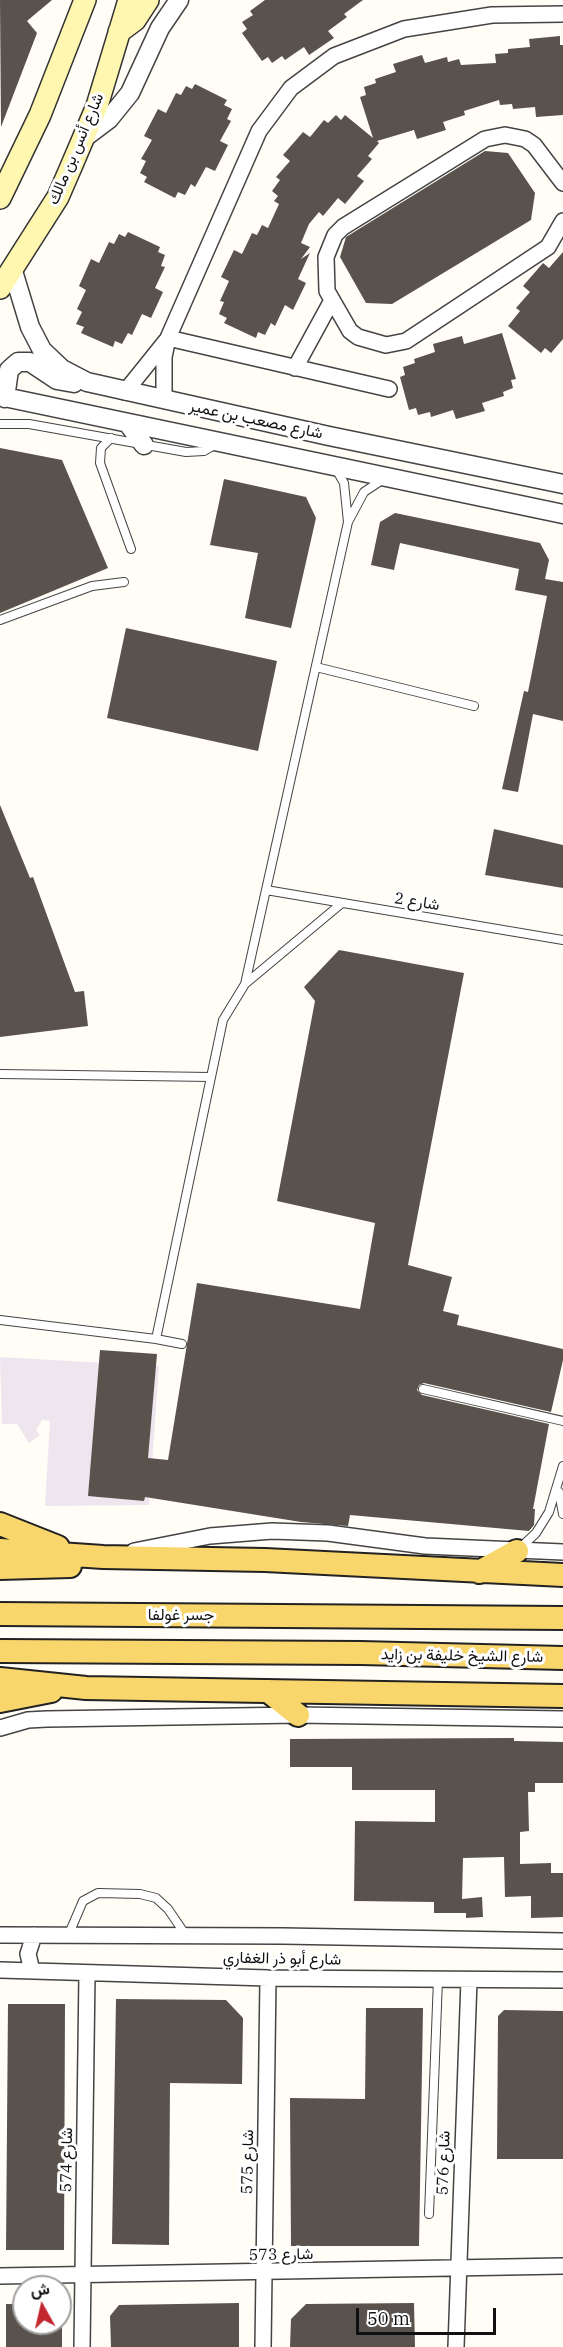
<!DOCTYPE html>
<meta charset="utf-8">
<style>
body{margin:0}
#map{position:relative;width:563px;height:2347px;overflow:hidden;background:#fffdf5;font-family:"IBM Plex Serif",Vazirmatn,serif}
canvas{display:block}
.north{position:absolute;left:12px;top:2275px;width:60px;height:60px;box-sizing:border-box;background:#fff;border:2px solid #a0a0a0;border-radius:50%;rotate:352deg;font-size:16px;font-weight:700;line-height:24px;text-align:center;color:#111}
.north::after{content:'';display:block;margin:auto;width:21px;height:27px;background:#c4262e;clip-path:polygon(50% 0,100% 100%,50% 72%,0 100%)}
.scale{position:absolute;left:356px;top:2308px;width:140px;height:27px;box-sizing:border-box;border:3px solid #111;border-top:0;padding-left:8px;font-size:18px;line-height:21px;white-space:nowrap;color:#111;-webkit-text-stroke:4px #fff;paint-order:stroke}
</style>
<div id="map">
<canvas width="563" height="2347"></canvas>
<div class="north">ش</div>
<div class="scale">50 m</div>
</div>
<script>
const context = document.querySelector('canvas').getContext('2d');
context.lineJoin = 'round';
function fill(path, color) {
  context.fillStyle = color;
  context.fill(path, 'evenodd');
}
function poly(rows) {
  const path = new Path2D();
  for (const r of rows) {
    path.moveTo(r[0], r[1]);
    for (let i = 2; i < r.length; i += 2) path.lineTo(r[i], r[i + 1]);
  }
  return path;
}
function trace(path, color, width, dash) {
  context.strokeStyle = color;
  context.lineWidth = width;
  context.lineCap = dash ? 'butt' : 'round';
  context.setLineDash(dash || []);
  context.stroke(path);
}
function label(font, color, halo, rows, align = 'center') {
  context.font = font + ' "IBM Plex Serif",Vazirmatn,serif';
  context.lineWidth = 6;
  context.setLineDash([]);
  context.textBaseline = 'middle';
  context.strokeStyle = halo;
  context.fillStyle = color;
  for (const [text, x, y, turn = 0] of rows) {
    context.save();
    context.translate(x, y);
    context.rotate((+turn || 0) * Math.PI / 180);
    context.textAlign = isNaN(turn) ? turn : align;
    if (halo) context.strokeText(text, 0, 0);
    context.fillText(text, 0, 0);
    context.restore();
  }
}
fill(poly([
 [0,1357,159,1366,149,1505,45,1506,50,1421,42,1420,36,1430,40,1435,29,1443,17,1424,2,1424]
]), '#eee6ef');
fill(poly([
 [0,0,52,0,27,21,37,33,1,127],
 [265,0,363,0,344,14,347,17,328,31,334,38,309,55,304,47,285,60,282,56,272,63,268,57,262,61,242,33,247,29,242,22,253,15,250,11],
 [560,36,560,45,563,45,563,115,536,117,535,107,513,109,512,104,500,105,499,100,464,111,465,115,443,122,446,130,417,139,414,130,377,141,379,143,368,156,372,159,357,176,364,181,345,204,338,198,323,216,319,212,309,224,301,243,310,247,301,259,310,253,298,279,306,283,293,310,285,305,275,326,271,323,265,335,258,332,256,338,224,323,227,318,219,314,224,302,220,301,229,281,221,277,234,250,242,254,252,233,257,235,262,225,268,228,279,204,274,201,278,196,272,191,280,180,276,177,290,161,283,155,303,132,310,137,324,120,328,123,336,115,341,120,345,115,373,138,360,97,366,95,364,87,376,83,375,79,396,72,393,64,422,55,425,63,447,57,448,62,459,59,461,65,496,63,495,54,508,53,508,49,530,47,529,39],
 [195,84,227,100,224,105,232,109,227,119,231,121,220,141,228,145,215,171,206,167,195,187,191,184,185,195,178,192,175,198,144,182,147,177,140,173,146,161,141,159,152,140,144,136,158,109,166,113,176,93,181,95,186,86,192,89],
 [485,151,508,153,535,193,531,220,392,304,366,303,340,257,346,237],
 [128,232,160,247,158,252,165,255,161,266,165,267,155,288,163,292,151,318,142,314,132,335,128,333,122,344,115,341,113,347,81,333,84,327,76,324,82,312,77,309,86,290,79,286,91,259,99,263,109,242,114,244,119,234,125,237],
 [563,252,563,339,551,353,545,348,541,353,508,326,520,311,516,308,530,292,523,286,543,263,549,268],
 [502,333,516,379,511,380,513,388,503,392,504,396,482,403,485,411,456,419,453,410,431,417,430,412,418,415,416,408,409,410,400,377,405,375,403,367,415,363,414,359,435,352,433,344,462,336,464,344],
 [0,448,62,460,108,568,0,613],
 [224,479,306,497,316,518,291,628,245,618,258,553,210,545],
 [395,513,540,543,549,560,545,579,563,582,563,721,533,714,518,792,502,789,524,691,528,692,547,596,515,590,519,569,400,543,394,570,371,565,380,522],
 [126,628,277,661,258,751,107,718],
 [0,805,30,878,33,877,75,992,84,991,88,1026,0,1037],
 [494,829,563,845,563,888,485,875],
 [339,950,464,973,408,1265,452,1277,443,1311,459,1315,457,1325,563,1349,563,1360,551,1412,424,1383,419,1385,417,1390,422,1395,549,1424,533,1509,535,1509,534,1525,529,1531,350,1515,348,1526,301,1522,145,1497,144,1501,88,1496,100,1350,157,1354,148,1458,168,1460,197,1283,360,1309,375,1223,277,1201,315,1001,304,987],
 [514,1738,514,1741,563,1742,563,1783,535,1783,535,1792,528,1792,529,1831,520,1832,520,1864,551,1863,551,1873,563,1873,563,1917,531,1918,531,1896,505,1897,504,1857,463,1858,462,1899,482,1897,483,1917,466,1918,466,1913,434,1913,434,1902,354,1901,355,1821,435,1822,435,1790,352,1790,352,1767,290,1767,290,1739],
 [116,1999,226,2000,243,2018,242,2084,170,2083,169,2245,112,2244],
 [8,2004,65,2004,64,2250,6,2250],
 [366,2008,423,2008,419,2246,291,2246,290,2098,365,2099],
 [504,2010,563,2011,563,2159,497,2159,498,2016],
 [239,2303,239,2347,111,2347,110,2316,119,2305],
 [414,2303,415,2347,290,2347,291,2319,306,2304],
 [6,2304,24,2304,24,2323,62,2323,62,2347,6,2347]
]), '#5a524d');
const service = poly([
 [0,424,29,424,186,452,204,451,216,444],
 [111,438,101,448,100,463,131,549],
 [336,469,344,483,348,522],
 [0,620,92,586,124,582],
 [316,667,474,706],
 [266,890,563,940],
 [245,984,348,522,364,492,382,480],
 [0,1074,211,1077],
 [0,1320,156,1339,223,1020,245,984,342,903],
 [156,1339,182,1344],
 [423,1389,563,1421],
 [559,1492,563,1514],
 [518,1550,536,1533,549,1512,563,1466],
 [68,1936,83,1901,98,1893,140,1894,156,1898,168,1909,185,1934],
 [429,2214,438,1979]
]);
const minor = poly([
 [563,183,534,145,525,139,505,135,485,139,343,227,335,235,326,257,327,291,350,331,358,337,386,345,406,341,548,247,563,221],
 [168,338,389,389],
 [295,368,331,302],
 [125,392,166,341],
 [164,400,164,357,168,338,259,131,291,88,334,56,404,29,492,15,563,14],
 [134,1551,210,1536,272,1531,328,1533,425,1546,563,1552],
 [0,1728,28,1720,47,1719,298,1715,563,1719],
 [0,1935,283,1936,563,1941],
 [0,1970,268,1978,563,1980],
 [32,1971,28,1954,34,1935],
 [0,2276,563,2266],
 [82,2347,87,1973],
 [263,2347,268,1978],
 [456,2347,469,1980]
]);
const tertiary = poly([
 [85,137,109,119,130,93,160,28,179,0],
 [13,271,30,327,42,350,62,369,87,382,329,436,563,484],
 [0,396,563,514],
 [5,398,9,370,18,362,30,362,57,380,74,383],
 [129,425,144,445]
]);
const secondary = poly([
 [119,32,135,20,148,0],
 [0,198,40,115,85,0],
 [0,288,58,197,71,167,97,106,129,0]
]);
const primary = poly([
 [0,1524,58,1547],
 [0,1550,103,1557,265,1560,563,1575],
 [0,1568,70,1566],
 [479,1572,517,1551],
 [0,1614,563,1618],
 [0,1651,361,1653,563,1658],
 [0,1679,86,1688,563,1696],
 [268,1691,298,1715],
 [0,1701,51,1691]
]);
trace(service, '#444', 10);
trace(minor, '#444', 18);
trace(tertiary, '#444', 21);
trace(secondary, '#333', 24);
trace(primary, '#222', 26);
trace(service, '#fff', 8);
trace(minor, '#fff', 15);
trace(tertiary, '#fff', 18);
trace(secondary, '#fff6b0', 21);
trace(primary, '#f9d66b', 22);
label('16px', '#111', '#fff', [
 ["شارع أنس بن مالك",76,149,-67],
 ["شارع مصعب بن عمير",256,420,12],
 ["شارع 2",417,902,9],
 ["جسر غولفا",181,1615],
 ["شارع الشيخ خليفة بن زايد",462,1656,1],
 ["شارع أبو ذر الغفاري",282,1959,1],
 ["شارع 574",67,2160,-89],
 ["شارع 575",248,2162,-89],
 ["شارع 576",444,2163,-88],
 ["شارع 573",281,2255,-1]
]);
</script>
